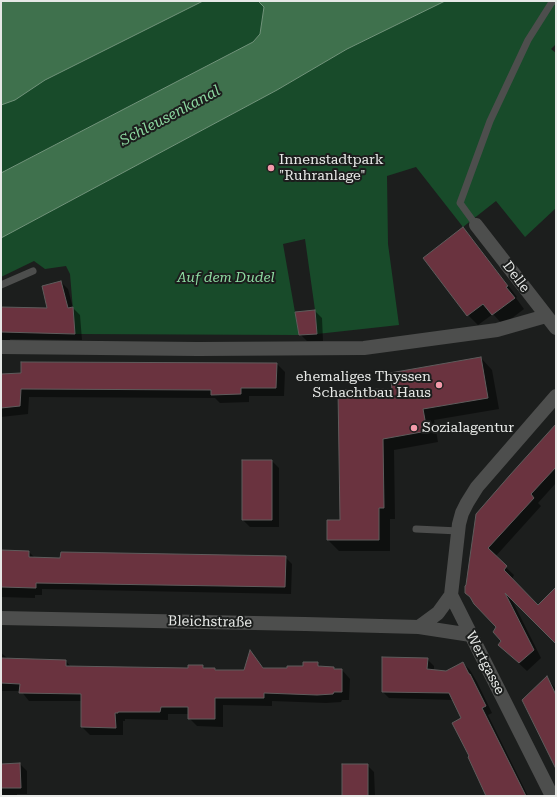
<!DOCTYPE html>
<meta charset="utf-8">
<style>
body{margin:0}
#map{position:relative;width:557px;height:797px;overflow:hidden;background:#1c1e1d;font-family:"Roboto Serif",serif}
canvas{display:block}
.frame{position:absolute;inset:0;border:2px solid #e6e8e6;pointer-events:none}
</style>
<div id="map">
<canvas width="557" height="797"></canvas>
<div class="frame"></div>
</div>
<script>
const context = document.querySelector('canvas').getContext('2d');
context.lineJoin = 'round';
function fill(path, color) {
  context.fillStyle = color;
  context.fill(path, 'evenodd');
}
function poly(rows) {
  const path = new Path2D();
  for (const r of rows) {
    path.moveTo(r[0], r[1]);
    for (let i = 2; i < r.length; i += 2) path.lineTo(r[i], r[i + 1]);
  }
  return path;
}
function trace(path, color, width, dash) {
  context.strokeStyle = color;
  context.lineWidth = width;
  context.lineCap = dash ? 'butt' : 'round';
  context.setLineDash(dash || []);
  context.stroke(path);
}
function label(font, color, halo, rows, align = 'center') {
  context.font = font + ' "Roboto Serif",serif';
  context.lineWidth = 4;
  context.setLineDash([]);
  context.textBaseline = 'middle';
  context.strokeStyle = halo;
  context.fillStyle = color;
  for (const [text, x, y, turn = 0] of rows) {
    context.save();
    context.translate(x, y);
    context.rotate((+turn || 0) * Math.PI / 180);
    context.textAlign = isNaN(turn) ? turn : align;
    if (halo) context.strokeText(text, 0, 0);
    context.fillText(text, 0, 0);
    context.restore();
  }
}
fill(poly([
 [203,1,258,1,264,7,260,34,253,42,1,173,1,105,15,100,45,80],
 [445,1,556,1,556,44,551,49,556,53,556,208,525,237,496,201,463,227,416,167,387,176,388,244,399,325,317,334,315,310,305,239,283,244,299,335,75,334,70,274,66,266,45,269,34,261,1,277,1,238,277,90,347,49]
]), '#184b2a');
const water = poly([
 [1,1,203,1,45,80,15,100,1,105,1,1],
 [258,1,445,1,347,49,277,90,1,238,1,173,253,42,260,34,264,7,258,1]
]);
fill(water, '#3f714d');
trace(water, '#71957b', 1);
fill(poly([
 [463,229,473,239,517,297,516,298,524,309,503,325,493,314,478,325,468,315],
 [61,282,68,289,73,308,80,315,82,340,10,339,10,340,1,340,1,308,48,309],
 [315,311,322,318,323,341,307,341,300,334],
 [481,358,492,370,499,409,434,420,438,442,394,450,395,519,390,519,390,551,339,551,328,540,341,521,394,390],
 [277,364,285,372,284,396,249,396,249,402,220,403,215,398,29,397,28,414,1,417,1,375],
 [556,425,556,483,538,503,541,506,495,557,514,575,512,579,538,606,556,588,556,643,511,598,541,658,527,671,499,645,503,641,497,627,477,514],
 [243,461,272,461,279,468,279,527,250,527,243,520],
 [1,551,29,552,35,558,61,559,285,557,292,564,291,594,42,589,42,595,35,595,35,598,1,597],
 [250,652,265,669,288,669,304,667,318,663,322,668,334,668,336,670,342,670,350,679,349,700,342,700,341,702,326,703,272,701,272,706,223,705,223,727,197,726,189,718,189,714,168,714,168,720,125,719,125,721,123,721,123,735,90,735,82,727,82,701,29,701,21,691,1,691,1,653,10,660,66,661,71,667,189,669,189,666,203,666,206,669,215,669,217,671,245,671],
 [427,659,434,666,434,671,446,672,463,663,470,670,477,682,492,713,488,715,528,796,487,796,470,757,462,719,453,700,389,698,383,692],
 [547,678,556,689,556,757],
 [20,764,27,771,27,794,17,794,17,796,1,796,1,765],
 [367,765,374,772,375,796,343,796]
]), '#0007');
const building = poly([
 [463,227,508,286,506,287,515,298,492,315,483,304,467,316,423,258,463,227],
 [61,281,68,308,73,307,75,334,1,332,1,307,47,308,42,286,61,281],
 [315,310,317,334,299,335,295,312,315,310],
 [481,357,488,398,423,409,427,431,383,439,384,508,379,508,379,540,327,540,327,520,340,520,338,390,392,389,390,373,481,357],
 [21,362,277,363,276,388,241,388,241,394,211,395,211,390,21,389,20,406,1,408,1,374,21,373,21,362],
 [556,424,556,467,531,494,534,498,488,548,507,566,504,570,538,605,556,587,556,644,505,593,534,650,519,663,498,645,501,641,493,632,496,627,474,604,470,597,465,593,465,586,466,585,476,514,510,475,556,424],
 [242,460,272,460,272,520,242,520,242,460],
 [1,550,29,551,29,557,60,558,61,552,286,556,285,587,36,583,36,588,1,587,1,550],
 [250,650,263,668,287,668,287,666,303,666,303,662,318,662,318,666,334,667,334,669,342,669,342,692,334,692,333,694,317,695,264,693,264,698,215,698,215,719,188,719,188,707,161,707,160,712,118,712,118,713,115,713,116,728,81,727,81,694,19,693,20,684,1,683,1,658,66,660,66,666,188,668,188,665,203,665,203,668,215,668,215,670,244,670,250,650],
 [382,657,428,658,427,669,446,671,463,662,469,674,470,674,486,706,482,708,526,796,486,796,468,757,469,756,452,723,461,718,449,693,382,692,382,657],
 [547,676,556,695,556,769,522,700,547,676],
 [20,763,21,788,1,788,1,764,20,763],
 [342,764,368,764,368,796,342,796,342,764]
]);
fill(building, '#6a333f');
trace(building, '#5f5c5c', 1);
trace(poly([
 [476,225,460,203,490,121,528,40,552,2,555,1],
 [1,285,33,271],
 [416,529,459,531]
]), '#4d4e4d', 7);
trace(poly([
 [476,225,556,328],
 [1,347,198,349,364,348,497,330,546,316],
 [1,618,305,624,419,627,471,635],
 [419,627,438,613,451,595],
 [552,796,451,595,459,524,462,513,467,503,477,487,556,396]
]), '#4d4e4d', 14);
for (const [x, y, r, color] of [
 [271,168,4,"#f39aaa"],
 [439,385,4,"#f39aaa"],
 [414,428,4,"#f39aaa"]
]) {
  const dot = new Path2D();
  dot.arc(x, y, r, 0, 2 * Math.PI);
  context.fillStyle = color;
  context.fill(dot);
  trace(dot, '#1c1e1d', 1.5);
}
label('14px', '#e6e8e6', '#1c1e1d', [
 ["Innenstadtpark",279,160],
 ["\"Ruhranlage\"",279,176],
 ["ehemaliges Thyssen",431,377,"right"],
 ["Schachtbau Haus",431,393,"right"],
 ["Sozialagentur",422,428]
], 'left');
label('14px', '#e6e8e6', '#1c1e1d', [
 ["Delle",516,277,53],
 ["Bleichstraße",210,622,1],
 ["Wertgasse",485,663,63]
]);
label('italic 14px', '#8edaa2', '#1c1e1d', [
 ["Auf dem Dudel",226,278]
]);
label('italic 15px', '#8cd8a0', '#1c1e1d', [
 ["Schleusenkanal",170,116,-28]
]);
</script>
